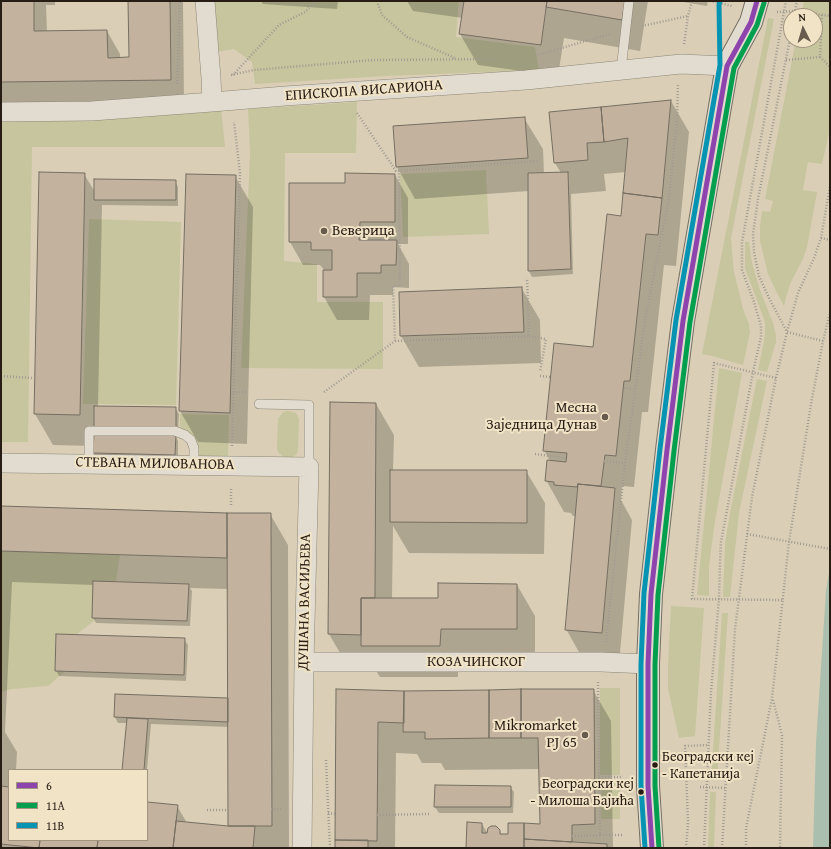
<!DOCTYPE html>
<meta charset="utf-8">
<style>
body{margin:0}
#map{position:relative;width:831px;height:849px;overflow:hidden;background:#dacfb6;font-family:"Gentium Book Plus",serif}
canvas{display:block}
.frame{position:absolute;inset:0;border:2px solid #281d15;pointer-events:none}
.legend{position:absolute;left:8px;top:769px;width:140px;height:72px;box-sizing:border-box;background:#f1e4c6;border:1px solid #a1947f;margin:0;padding:5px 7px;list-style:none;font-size:12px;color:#281d15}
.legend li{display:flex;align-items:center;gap:8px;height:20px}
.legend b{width:20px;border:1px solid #a1947f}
.north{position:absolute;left:783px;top:8px;width:40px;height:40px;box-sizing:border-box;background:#f1e4c6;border:1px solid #a1947f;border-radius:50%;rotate:355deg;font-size:11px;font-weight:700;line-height:16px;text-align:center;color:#281d15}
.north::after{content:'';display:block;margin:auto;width:14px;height:18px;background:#665b4d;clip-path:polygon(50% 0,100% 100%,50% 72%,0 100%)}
</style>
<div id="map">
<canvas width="831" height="849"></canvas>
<div class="frame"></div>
<ul class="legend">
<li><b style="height:5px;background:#8e44ad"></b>6</li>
<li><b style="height:5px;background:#029f4e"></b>11A</li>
<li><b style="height:5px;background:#0694b2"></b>11B</li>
</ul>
<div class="north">N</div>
</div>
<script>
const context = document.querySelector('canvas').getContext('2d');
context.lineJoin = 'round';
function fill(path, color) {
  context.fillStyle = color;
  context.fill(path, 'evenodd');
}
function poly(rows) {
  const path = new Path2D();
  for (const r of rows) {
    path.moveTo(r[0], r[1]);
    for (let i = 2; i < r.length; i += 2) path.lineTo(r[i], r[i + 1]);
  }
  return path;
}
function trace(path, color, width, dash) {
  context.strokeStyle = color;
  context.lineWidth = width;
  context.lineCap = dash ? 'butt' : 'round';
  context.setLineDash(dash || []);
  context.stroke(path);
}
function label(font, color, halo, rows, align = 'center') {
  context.font = font + ' "Gentium Book Plus",serif';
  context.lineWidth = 4;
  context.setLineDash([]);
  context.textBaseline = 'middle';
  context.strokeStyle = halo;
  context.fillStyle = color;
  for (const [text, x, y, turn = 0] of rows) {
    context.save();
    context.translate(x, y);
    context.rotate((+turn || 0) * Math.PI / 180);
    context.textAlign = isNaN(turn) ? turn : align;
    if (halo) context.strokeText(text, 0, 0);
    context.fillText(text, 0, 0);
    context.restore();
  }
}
fill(poly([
 [212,1,459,1,456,37,535,47,539,70,387,76,255,84,252,62,234,49,217,52],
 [804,1,830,1,830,129,822,164,808,162,803,190,817,192,807,247,803,259,791,282,787,294,784,306,776,291,768,274,760,241,760,226,762,211,770,212,773,201,765,199,796,40,815,40,815,16,801,16],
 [768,18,774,19,731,238,734,272,743,309,749,324,750,332,743,365,712,356,702,354],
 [357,102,356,153,285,153,284,261,317,264,317,302,383,302,383,369,241,368,250,153,248,109],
 [221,108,225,147,32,147,28,442,1,442,1,122,6,119],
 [486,170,489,234,403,237,400,174],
 [89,219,181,222,176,405,83,404],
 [745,242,749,242,752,263,760,290,773,323,776,335,776,342,767,372,758,370,764,341,765,332,765,322,745,268],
 [719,368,742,373,715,521,709,566,709,596,697,595],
 [757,379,767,381,739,513,730,597,723,597,725,543,730,513],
 [286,411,289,411,293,412,296,413,299,419,298,450,297,454,291,458,284,457,279,453,277,450,278,419,282,413],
 [180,414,229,415,228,457,197,456,196,443,192,435,180,429],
 [1,551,120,555,116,581,113,606,77,634,68,669,48,686,12,689,1,692],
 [671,606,704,608,695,736,679,738,668,689,668,665],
 [722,613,728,613,717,780,711,780],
 [600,688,620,688,620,775,600,775],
 [601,780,620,780,620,819,601,819],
 [710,792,716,792,714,848,708,848]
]), '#c6c59d');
fill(poly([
 [830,567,830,848,813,848,816,743,826,591]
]), '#abbfae');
fill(poly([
 [1,1,55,1,55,5,46,5,47,32,107,31,120,54,120,59,130,58,129,1,183,1,184,103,1,105],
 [261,1,338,1,337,9,263,4],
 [407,1,648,1,640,51,564,38,558,76,478,65,460,34,463,18,413,11],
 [677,1,708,1,707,6],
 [671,101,689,132,676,266,664,265,648,412,642,412,634,487,622,486,621,500,632,520,619,664,584,661,566,629,576,516,573,516,571,513,564,512,546,480,550,461,544,450,594,348,622,217,626,172,604,174,606,191,571,194,573,274,532,277,529,271,529,191,415,199,397,167,394,127,524,118,543,149,544,174,561,173,555,163,550,113],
 [84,174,95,192,175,181,178,187,178,206,102,205,98,407,175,408,179,414,178,433,175,435,178,441,178,460,97,459,94,453,94,446,53,445,35,414],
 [395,175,408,198,408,244,398,244,409,264,409,288,393,287,393,295,370,295,369,320,337,320,324,297,324,270,320,265,303,265,290,242,346,184],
 [235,176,253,207,247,444,198,442,180,411],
 [522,289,540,320,541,363,419,367,401,336,400,293],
 [376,404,394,435,393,471,526,471,545,503,544,554,409,553,393,526,392,599,439,599,517,585,535,616,535,660,458,660,458,677,380,677,373,666,347,665,329,634],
 [1,507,227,514,270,514,288,545,289,848,1,848],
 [12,582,94,585,93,617,96,623,190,626,192,591,190,588,228,589,229,699,115,717,118,723,127,723,123,770,147,770,151,724,229,727,229,828,187,823,177,806,147,803,147,840,9,840,9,770,16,770,17,752,5,732],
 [184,639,188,645,186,681,59,676,56,670],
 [337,690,404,692,593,690,611,721,613,848,467,848,482,824,488,834,498,829,502,835,508,835,542,825,540,769,445,770,441,763,422,763,417,754,396,753,395,848,335,848],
 [436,786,510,787,514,792,513,813,439,813,435,807]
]), '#0003');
const building = poly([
 [1,1,34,1,34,31,107,30,108,58,129,57,128,1,170,1,171,80,1,82,1,1],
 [464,1,547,1,541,45,459,34,464,1],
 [547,1,625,1,622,20,546,7,547,1],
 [671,100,662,198,623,193,628,138,604,142,601,107,671,100],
 [601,107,604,142,587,143,588,160,554,163,549,112,601,107],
 [525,117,528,158,396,167,393,126,525,117],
 [39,172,85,173,80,415,34,414,39,172],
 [568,172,571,269,528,271,528,173,568,172],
 [345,173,395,174,395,222,360,222,359,240,397,240,396,265,381,265,381,273,357,273,357,297,323,297,323,270,332,270,332,250,311,250,311,242,289,242,289,183,345,183,345,173],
 [186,174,236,175,230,413,179,411,186,174],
 [94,179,176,180,176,200,94,200,94,179],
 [623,193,662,198,658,235,646,234,630,381,624,381,616,456,605,455,601,486,578,484,577,487,554,485,554,482,545,481,547,460,566,462,567,453,543,451,554,343,593,347,607,214,621,216,623,193],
 [522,287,524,332,400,336,399,292,522,287],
 [330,402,376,403,375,598,361,598,361,635,328,634,330,402],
 [94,406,176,407,176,428,94,427,94,406],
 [94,433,176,434,175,455,93,453,94,433],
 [390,470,527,470,527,523,390,522,390,470],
 [578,484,615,488,602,633,565,630,578,484],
 [1,506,227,513,227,558,1,551,1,506],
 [227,513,271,513,272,826,228,826,227,513],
 [93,581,189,584,187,621,92,618,93,581],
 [438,583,517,584,517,629,441,629,440,646,361,646,361,598,438,598,438,583],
 [56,634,185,638,184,675,55,671,56,634],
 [336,689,404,691,404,723,378,722,377,841,335,840,336,689],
 [521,689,594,689,595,824,572,825,572,842,524,839,524,823,540,824,538,738,521,738,521,689],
 [521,689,521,738,489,738,489,690,521,689],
 [489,690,489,738,425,739,425,732,403,732,404,691,489,690],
 [115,694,228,698,228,722,114,717,115,694],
 [127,718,148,719,144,770,122,770,127,718],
 [435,785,511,786,511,807,434,807,435,785],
 [1,786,9,787,9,840,40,840,39,848,1,844,1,786],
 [147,802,178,805,173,848,97,848,98,840,147,840,147,802],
 [176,821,228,826,255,826,253,848,173,848,176,821],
 [467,822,482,823,482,833,487,833,488,828,491,826,496,826,500,830,500,834,508,834,508,823,524,823,524,848,466,848,467,822],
 [524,839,607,844,607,848,524,848,524,839],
 [40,840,98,840,97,848,39,848,40,840],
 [335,840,368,840,368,848,335,848,335,840]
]);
fill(building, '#c3b39e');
trace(building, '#756e61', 1);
const lane = poly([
 [621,70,629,1],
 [259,404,309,405,309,467],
 [89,464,89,431,175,431,185,435,191,440,194,448,194,465]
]);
const street = poly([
 [205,1,211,78,212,102],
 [1,112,92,111,212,102,285,96,526,80,681,64,727,66],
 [1,463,309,467,304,662,302,848],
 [304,662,601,662,648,664]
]);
const secondary = poly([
 [652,848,648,786,648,664,651,594,667,450,683,321,727,66,751,22,757,1]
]);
trace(lane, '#8d8677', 10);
trace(street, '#8d8677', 20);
trace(secondary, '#756e61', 24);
trace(poly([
 [377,1,382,15,407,37,455,58],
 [710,1,732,6],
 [777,12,800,11,830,16],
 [794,16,797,1],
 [642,26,688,16],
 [791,34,758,199,753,234,754,252,759,276,768,296,787,332,823,341],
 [684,44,688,16,692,1],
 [534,56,610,34],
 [820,57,830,67],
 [786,60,820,57,822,15],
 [231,75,254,70,373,60,497,59],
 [233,75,279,25,305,12,316,1],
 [177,84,180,1],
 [357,113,396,171,539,161],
 [821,238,830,240],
 [529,336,546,339,540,372],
 [395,341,529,336,527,278],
 [1,376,32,378],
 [540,376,550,377],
 [776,378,714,363,692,599,783,600],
 [624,388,635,390],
 [233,392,247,392],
 [324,392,395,341,393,286,400,286,399,171],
 [232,446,240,173,234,122],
 [535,454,566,458],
 [604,461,625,463],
 [231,505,231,487],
 [747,534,830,549],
 [606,642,625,463,645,320,669,198,677,119,678,84],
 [598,682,600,835,622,835],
 [773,700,782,735,780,848],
 [326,760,330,848],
 [599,777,623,777],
 [700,787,726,788],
 [271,809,282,809],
 [207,810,228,810],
 [328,813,335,814],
 [377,815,429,814],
 [572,836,600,835],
 [686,848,688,822,685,746,709,745],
 [704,848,711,692,719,599,720,563,721,542,753,372,761,337,761,326,754,302,742,270,742,242,786,1],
 [722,848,735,629,752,497,776,378,787,332,798,293,814,258,821,238,830,186],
 [746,848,746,828,772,698,789,542,811,404,823,341,830,313]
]), '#a09a91', 2.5, [1, 2]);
trace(lane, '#e2dcd0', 9);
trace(street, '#e2dcd0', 19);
trace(secondary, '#e2dcd0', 22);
trace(poly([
 [652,848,648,786,648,664,651,594,667,450,683,321,727,66,751,22,757,1]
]), '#8e44ad', 5);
trace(poly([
 [659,848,655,786,655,664,658,595,674,451,690,322,734,68,757,25,764,3]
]), '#029f4e', 5);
trace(poly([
 [645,848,641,786,641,664,644,593,660,449,676,320,720,65,719,5,720,1]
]), '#0694b2', 5);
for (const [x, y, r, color] of [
 [324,231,4,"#665b4d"],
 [605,417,4,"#665b4d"],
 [585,735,4,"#665b4d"],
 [655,765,3.5,"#281d15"],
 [641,792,3.5,"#281d15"]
]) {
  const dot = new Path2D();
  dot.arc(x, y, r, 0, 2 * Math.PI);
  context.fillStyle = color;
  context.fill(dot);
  trace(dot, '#f1e4c6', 1.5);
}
label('14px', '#281d15', '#f1e4c6', [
 ["Београдски кеј",662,757],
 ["- Капетанија",662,774],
 ["Београдски кеј",634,784,"right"],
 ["- Милоша Бајића",634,801,"right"]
], 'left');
label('15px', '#281d15', '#f1e4c6', [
 ["ЕПИСКОПА ВИСАРИОНА",364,91,-4],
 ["СТЕВАНА МИЛОВАНОВА",155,464,1],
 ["ДУШАНА ВАСИЉЕВА",305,602,-89],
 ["КОЗАЧИНСКОГ",476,662]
]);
label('15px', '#281d15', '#f1e4c6', [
 ["Веверица",332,231,"left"],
 ["Месна",597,408],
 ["Заједница Дунав",597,425],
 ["Mikromarket",577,726],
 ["PJ 65",577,743]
], 'right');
</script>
